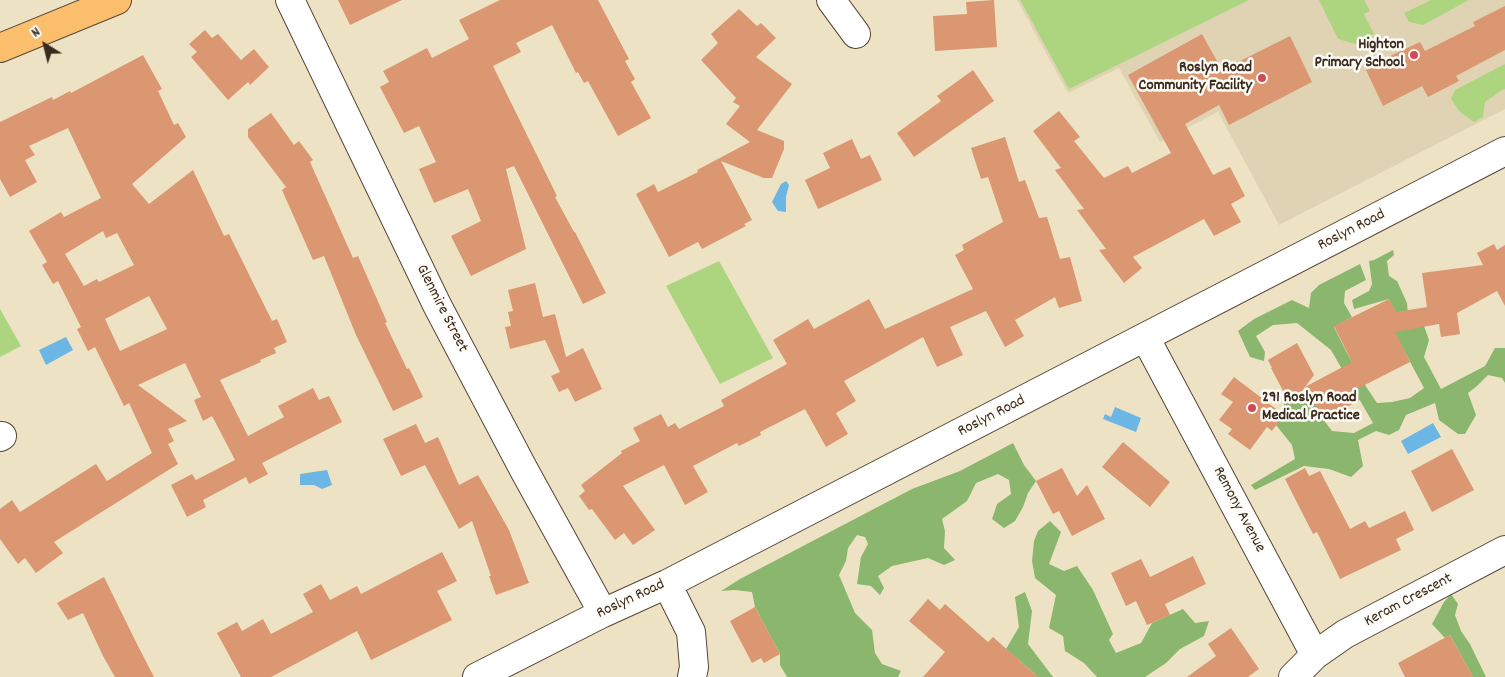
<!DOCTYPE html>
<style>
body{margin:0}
#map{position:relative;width:1505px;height:677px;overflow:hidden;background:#ede3c4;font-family:Dekko,sans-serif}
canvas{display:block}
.north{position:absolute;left:20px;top:20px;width:50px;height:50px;-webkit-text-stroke:4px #fdfcf7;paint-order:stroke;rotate:324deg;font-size:14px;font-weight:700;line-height:20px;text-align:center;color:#3b2a1e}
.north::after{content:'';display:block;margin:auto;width:18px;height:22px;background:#3b2a1e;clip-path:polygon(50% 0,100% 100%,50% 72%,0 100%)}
</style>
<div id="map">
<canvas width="1505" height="677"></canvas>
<div class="north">N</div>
</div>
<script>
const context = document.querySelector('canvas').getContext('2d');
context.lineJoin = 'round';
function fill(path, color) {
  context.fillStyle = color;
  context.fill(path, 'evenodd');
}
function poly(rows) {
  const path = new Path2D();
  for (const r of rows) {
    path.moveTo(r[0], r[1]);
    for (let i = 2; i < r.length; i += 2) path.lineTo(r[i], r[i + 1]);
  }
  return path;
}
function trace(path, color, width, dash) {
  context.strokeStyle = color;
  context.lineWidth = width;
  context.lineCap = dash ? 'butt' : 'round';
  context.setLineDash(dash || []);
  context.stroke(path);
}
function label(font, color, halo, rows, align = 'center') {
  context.font = font + ' Dekko,sans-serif';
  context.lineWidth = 5;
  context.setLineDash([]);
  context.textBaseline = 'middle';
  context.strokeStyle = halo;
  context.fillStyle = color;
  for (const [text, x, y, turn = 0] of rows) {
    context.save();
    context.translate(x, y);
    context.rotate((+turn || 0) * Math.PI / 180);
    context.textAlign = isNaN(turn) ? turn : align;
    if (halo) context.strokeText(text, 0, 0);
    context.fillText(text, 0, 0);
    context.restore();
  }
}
fill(poly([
 [1017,0,1505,0,1505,109,1279,225,1218,112,1160,142,1119,68,1068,93]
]), '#e0d3b4');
fill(poly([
 [1020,0,1249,0,1069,89],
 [1319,0,1364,0,1370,11,1364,14,1374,34,1356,44,1338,39],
 [1431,0,1469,0,1423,25,1409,22,1404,13],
 [1505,64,1505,89,1502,90,1485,102,1483,117,1474,122,1460,112,1451,99,1455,90],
 [719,261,773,358,720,384,666,286],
 [0,309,21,346,0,357]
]), '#add580');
fill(poly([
 [1393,250,1394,255,1387,261,1389,276,1397,281,1407,303,1408,315,1424,326,1429,340,1424,357,1441,389,1485,366,1495,348,1505,348,1505,383,1502,378,1488,375,1477,386,1468,393,1476,415,1465,434,1458,434,1439,420,1435,403,1406,415,1399,430,1389,435,1376,431,1358,440,1363,466,1351,477,1329,469,1304,466,1255,490,1251,485,1295,459,1292,445,1276,425,1284,415,1284,400,1287,395,1291,393,1304,401,1314,402,1323,419,1332,431,1354,433,1373,423,1331,350,1297,323,1273,325,1256,336,1265,352,1264,361,1250,357,1238,331,1254,319,1292,300,1309,308,1311,293,1319,285,1360,264,1366,280,1345,291,1344,303,1352,317,1334,327,1346,351,1365,385,1377,403,1392,402,1410,398,1424,388,1392,328,1401,323,1389,299,1354,309,1352,300,1369,291,1372,284,1369,261,1374,260],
 [1013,443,1024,465,1036,481,1028,493,1023,507,1015,521,1004,528,992,519,997,504,1011,494,1009,480,998,474,976,483,967,501,942,519,945,531,944,548,955,560,944,565,928,558,892,566,878,576,884,588,880,595,871,586,857,584,861,557,868,544,865,537,857,535,848,548,846,561,839,575,855,613,872,630,875,653,882,664,901,671,898,677,787,677,780,665,780,654,755,607,752,592,735,590,721,591,740,579,912,489,960,471],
 [1050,521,1061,532,1049,564,1064,571,1077,566,1093,590,1113,634,1109,640,1116,653,1141,643,1152,623,1183,609,1195,623,1209,621,1204,636,1180,649,1166,663,1145,677,1097,677,1084,663,1065,651,1063,636,1049,628,1056,595,1035,578,1032,561,1034,541,1038,531],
 [1025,592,1032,611,1028,644,1053,677,1035,677,1035,674,1006,649,1019,627,1015,597],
 [1451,594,1458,604,1455,615,1461,631,1470,644,1486,677,1473,677,1450,635,1445,638,1432,624,1444,602]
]), '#8ab66e');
fill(poly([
 [786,181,789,185,786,197,786,212,778,211,772,202,781,184],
 [66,337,73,350,46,365,39,350],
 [1115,407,1141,418,1136,432,1103,419,1105,414,1111,417],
 [1433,423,1441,437,1408,454,1401,441],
 [327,470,332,485,322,489,314,485,300,485,300,474]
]), '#6bb6e4');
fill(poly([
 [338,0,402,0,350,25],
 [500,0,598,0,629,59,625,61,635,79,631,82,651,118,618,136,588,81,584,83,578,72,576,73,552,25,516,43,521,52,493,66,557,196,555,197,574,232,575,232,606,293,583,304,514,166,506,169,526,249,471,276,451,236,481,221,468,189,434,203,419,169,436,162,419,126,404,133,380,87,389,82,383,71,427,48,432,58,469,39,459,20],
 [994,0,997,47,935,51,933,16,967,14,966,2],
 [1505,6,1505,50,1456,76,1459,81,1428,97,1422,86,1383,106,1366,70,1388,59,1388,57,1420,42,1425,51,1475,26,1473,22],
 [739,9,757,26,761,23,776,38,756,57,792,84,757,130,784,141,784,149,772,178,764,178,721,161,752,220,744,224,746,226,702,249,698,242,669,257,636,194,654,184,658,192,698,172,697,170,750,142,726,124,740,106,733,102,736,98,701,60,718,43,711,34],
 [205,30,212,38,218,34,241,60,254,49,269,67,250,85,248,82,228,100,191,57,197,52,189,44],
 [1202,34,1222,70,1290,36,1312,82,1229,125,1219,105,1185,124,1213,175,1230,167,1245,196,1231,204,1241,222,1214,236,1204,219,1133,257,1142,268,1124,283,1099,250,1106,249,1077,210,1084,209,1055,170,1061,168,1033,131,1059,111,1080,137,1074,141,1104,178,1128,166,1132,173,1171,153,1128,75],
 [143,55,162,89,158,91,174,125,178,123,186,137,132,184,149,204,193,170,224,236,229,234,272,321,277,319,287,342,274,348,276,353,260,360,261,362,220,380,248,436,284,417,278,406,313,388,319,400,329,396,342,422,262,463,268,474,249,484,246,477,203,500,206,507,187,517,171,485,192,474,196,480,235,460,212,416,203,421,194,400,201,397,185,363,138,385,187,421,168,429,174,441,168,444,178,464,54,542,63,553,36,573,25,558,18,564,0,539,0,509,12,500,20,512,96,464,107,481,152,453,129,403,124,406,95,347,88,351,77,329,81,327,58,281,53,284,42,265,47,262,29,231,61,212,64,217,101,198,68,128,29,146,35,155,25,160,37,182,10,197,0,179,0,122,52,97,53,100,70,91,71,93],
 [103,231,106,238,117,233,134,265,99,282,97,279,84,286,65,254],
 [149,296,167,329,120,351,105,319],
 [973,70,994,101,914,157,897,133,941,101,937,96],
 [271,113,294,145,299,141,313,160,310,162,353,258,358,256,387,322,385,323,407,369,409,368,423,397,393,411,356,335,324,256,313,260,282,190,286,187,248,137,248,129],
 [1005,137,1019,182,1025,180,1039,218,1047,217,1060,259,1070,257,1082,301,1059,308,1055,297,1015,320,1024,336,1005,347,986,311,950,327,963,355,937,367,923,337,844,381,856,401,836,413,848,434,826,447,805,409,760,432,761,435,739,446,737,443,693,466,708,492,685,505,664,465,623,486,655,530,633,545,624,533,615,540,592,509,589,510,579,496,585,491,581,485,622,453,621,451,640,441,633,428,661,414,668,427,675,423,679,429,724,406,721,400,787,364,773,340,808,319,814,329,869,299,885,329,973,289,955,255,964,250,962,245,1003,222,988,177,981,179,971,148],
 [852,139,861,159,870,155,882,180,818,209,805,180,830,168,823,153],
 [1494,244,1497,250,1505,245,1505,306,1497,291,1457,313,1460,334,1441,337,1439,324,1395,332,1410,362,1355,390,1360,400,1323,419,1305,387,1352,362,1334,326,1389,299,1396,312,1427,307,1422,273,1483,265,1477,253],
 [535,283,543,317,555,314,566,357,583,348,602,389,575,402,568,388,559,392,551,376,560,372,545,340,510,349,505,327,511,326,508,312,513,311,508,290],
 [1297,343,1314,375,1291,406,1271,368,1272,368,1268,360],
 [1234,377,1284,415,1272,431,1267,427,1250,450,1228,434,1232,429,1219,420,1233,402,1221,394],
 [416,424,425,443,438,437,459,485,478,475,509,530,529,583,496,595,489,576,491,576,472,521,459,529,425,465,401,476,383,439],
 [1123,442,1170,482,1150,507,1102,467],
 [1452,449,1474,490,1432,512,1411,471],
 [1062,468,1077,496,1087,485,1105,519,1072,536,1059,511,1053,514,1036,481],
 [1305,468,1309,476,1320,471,1350,529,1365,521,1369,528,1405,511,1414,530,1396,539,1401,550,1340,579,1317,532,1313,534,1285,479],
 [442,552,457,581,437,591,452,620,371,660,357,631,271,677,241,677,217,633,237,622,242,631,263,619,271,634,313,612,303,594,321,584,330,600,357,586,361,594],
 [1193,556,1206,584,1165,604,1170,615,1147,625,1136,601,1126,606,1111,573,1141,559,1150,577],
 [104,577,136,642,154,677,115,677,103,656,83,613,68,620,57,603],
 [928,599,940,610,945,604,988,642,993,637,1038,677,923,677,945,652,909,621],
 [755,607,780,654,764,663,761,658,752,663,730,621],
 [1231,628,1259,669,1248,677,1187,677,1216,656,1208,644],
 [1450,635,1473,677,1405,677,1398,663]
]), '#da9771');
const minor = poly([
 [290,0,437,305,524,470,603,613],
 [831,0,856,34],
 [1145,337,1315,655,1293,677],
 [0,437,2,436],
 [667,584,691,632,694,667,692,677],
 [1315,655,1345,634,1505,550],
 [477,677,603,613,667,584,1505,151]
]);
const major = poly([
 [0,48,117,0]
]);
trace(minor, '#564637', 30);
trace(major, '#564637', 30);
trace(minor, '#fff', 28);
trace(major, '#fabe6d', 28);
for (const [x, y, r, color] of [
 [1414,55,5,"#d1495b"],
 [1262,78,5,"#d1495b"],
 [1252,408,5,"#d1495b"]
]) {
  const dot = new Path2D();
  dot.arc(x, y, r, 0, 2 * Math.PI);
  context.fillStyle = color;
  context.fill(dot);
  trace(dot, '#fdfcf7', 2);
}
label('bold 16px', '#3b2a1e', '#fdfcf7', [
 ["Highton",1404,46],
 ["Primary School",1404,64],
 ["Roslyn Road",1252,69],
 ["Community Facility",1252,87],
 ["291 Roslyn Road",1262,399,"left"],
 ["Medical Practice",1262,417,"left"]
], 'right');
label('16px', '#3b2a1e', '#fdfcf7', [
 ["Roslyn Road",1352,231,-27],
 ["Glenmire Street",441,309,63],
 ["Roslyn Road",992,417,-27],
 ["Remony Avenue",1238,510,62],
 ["Roslyn Road",631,600,-25],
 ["Keram Crescent",1409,601,-28]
]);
</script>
